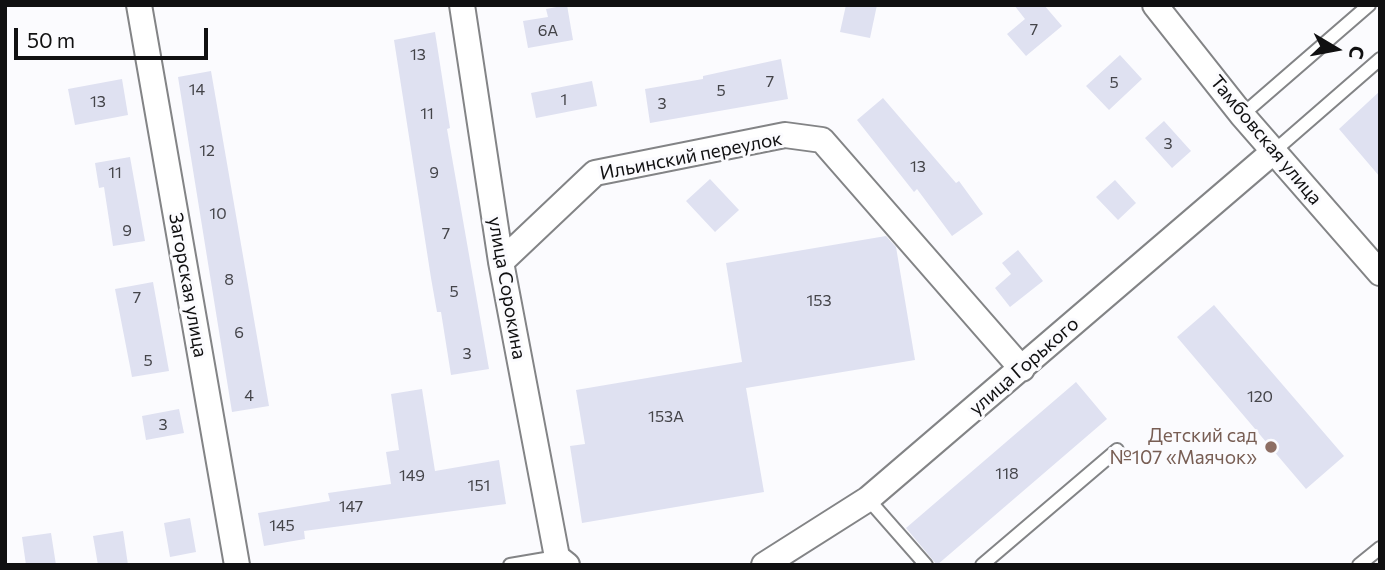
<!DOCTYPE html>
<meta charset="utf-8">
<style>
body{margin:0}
#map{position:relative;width:1385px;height:570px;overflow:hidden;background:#fbfbfe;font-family:Commissioner,sans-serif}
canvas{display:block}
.frame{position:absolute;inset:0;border:7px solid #101011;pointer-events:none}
.north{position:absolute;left:1301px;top:14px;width:70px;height:70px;-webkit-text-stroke:5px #fbfbfe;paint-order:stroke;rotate:100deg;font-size:19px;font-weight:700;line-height:28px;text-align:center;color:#101011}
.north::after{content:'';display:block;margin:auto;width:24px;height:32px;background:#101011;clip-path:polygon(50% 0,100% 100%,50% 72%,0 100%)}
.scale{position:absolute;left:14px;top:28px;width:194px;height:32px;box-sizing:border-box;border:4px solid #101011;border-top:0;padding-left:9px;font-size:21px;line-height:24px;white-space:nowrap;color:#101011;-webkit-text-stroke:5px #fbfbfe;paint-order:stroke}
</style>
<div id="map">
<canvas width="1385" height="570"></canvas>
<div class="frame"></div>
<div class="north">С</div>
<div class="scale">50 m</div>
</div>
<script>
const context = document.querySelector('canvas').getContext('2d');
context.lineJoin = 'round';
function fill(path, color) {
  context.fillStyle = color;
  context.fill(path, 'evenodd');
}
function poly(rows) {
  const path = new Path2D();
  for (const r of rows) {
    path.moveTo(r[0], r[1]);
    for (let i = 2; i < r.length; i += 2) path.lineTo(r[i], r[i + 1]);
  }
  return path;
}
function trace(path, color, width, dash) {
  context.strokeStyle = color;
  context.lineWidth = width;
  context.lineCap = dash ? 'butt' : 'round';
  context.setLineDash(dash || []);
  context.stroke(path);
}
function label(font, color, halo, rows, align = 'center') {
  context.font = font + ' Commissioner,sans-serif';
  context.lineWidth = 6;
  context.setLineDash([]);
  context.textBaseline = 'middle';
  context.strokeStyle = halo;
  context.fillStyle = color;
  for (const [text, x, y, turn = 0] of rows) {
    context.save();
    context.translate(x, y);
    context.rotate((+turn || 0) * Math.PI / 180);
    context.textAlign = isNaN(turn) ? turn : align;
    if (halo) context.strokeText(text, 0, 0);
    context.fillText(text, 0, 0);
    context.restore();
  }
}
fill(poly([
 [567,5,573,40,528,48,523,21,548,17,546,9],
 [846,5,877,5,870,38,840,32],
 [1014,5,1044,5,1062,26,1026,56,1007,34,1025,19],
 [435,32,450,128,447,129,489,369,451,375,441,312,437,312,431,278,394,40],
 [1120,55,1142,79,1109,110,1086,86],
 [781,59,788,99,650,123,645,89,703,79,703,76],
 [211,71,269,406,232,412,178,77],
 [122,79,128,115,75,125,68,89],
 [592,81,597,106,536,118,531,93],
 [1380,91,1380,177,1339,129],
 [883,98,956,183,959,181,983,214,952,236,917,189,914,192,857,120],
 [1164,121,1191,151,1172,168,1145,138],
 [130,157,145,241,113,246,104,187,99,188,95,163],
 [710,179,739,210,715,232,686,201],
 [1115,180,1136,203,1118,220,1096,197],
 [886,236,896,247,915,360,746,388,764,492,582,523,570,446,585,444,576,390,742,362,726,263],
 [1018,250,1043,281,1010,307,995,288,1011,274,1002,263],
 [153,282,169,371,132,377,115,289],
 [1214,305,1344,456,1306,489,1177,337],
 [1076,382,1107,419,937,565,906,528],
 [422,389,435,471,499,460,506,504,304,531,305,539,264,546,258,513,330,501,328,493,391,484,386,452,399,450,391,394],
 [179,409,184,433,146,440,142,416],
 [190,518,196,552,170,557,164,523],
 [123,531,128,565,98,565,93,536],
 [51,533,56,565,26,565,22,537]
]), '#dfe1f1');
const service = poly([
 [1242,115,1369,5],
 [1273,152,1380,59],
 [868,499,926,565],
 [510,565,557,557],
 [982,565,1117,450],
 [1359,565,1380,548]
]);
const minor = poly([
 [139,5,237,565],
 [462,5,501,262,557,557,567,565],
 [1155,5,1242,115,1380,273],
 [501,262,595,173,785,135,822,140,1022,369],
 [764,565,868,499,1273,152]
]);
trace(service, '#838486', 16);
trace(minor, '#838486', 28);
trace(service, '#fff', 12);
trace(minor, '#fff', 24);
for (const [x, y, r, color] of [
 [1271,447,7,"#8d6e63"]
]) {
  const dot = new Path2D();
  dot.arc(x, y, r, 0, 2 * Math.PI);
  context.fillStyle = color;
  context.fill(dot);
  trace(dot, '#fbfbfe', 2.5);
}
label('16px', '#444449', null, [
 ["7",1034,30],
 ["6А",548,31],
 ["13",418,55],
 ["7",770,82],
 ["5",1114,83],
 ["14",197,90],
 ["5",721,91],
 ["1",564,100],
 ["13",98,102],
 ["3",662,104],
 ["11",427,114],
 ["3",1168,144],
 ["12",207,151],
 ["13",918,167],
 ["11",115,173],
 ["9",434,173],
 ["10",218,214],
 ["9",127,231],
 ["7",446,234],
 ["8",229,280],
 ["5",454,292],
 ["7",137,298],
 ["153",819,301],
 ["6",239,333],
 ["3",467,354],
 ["5",148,361],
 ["4",249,396],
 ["120",1260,397],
 ["153А",666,417],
 ["3",163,425],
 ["118",1007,474],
 ["149",412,476],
 ["151",479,486],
 ["147",351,507],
 ["145",282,526]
]);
label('19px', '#101011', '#fbfbfe', [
 ["Тамбовская улица",1266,140,50],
 ["Ильинский переулок",691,156,-11],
 ["Загорская улица",188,285,80],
 ["улица Сорокина",507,288,80],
 ["улица Горького",1024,366,-41]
]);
label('19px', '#785e54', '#fbfbfe', [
 ["Детский сад",1257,436],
 ["№107 «Маячок»",1257,458]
], 'right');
</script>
